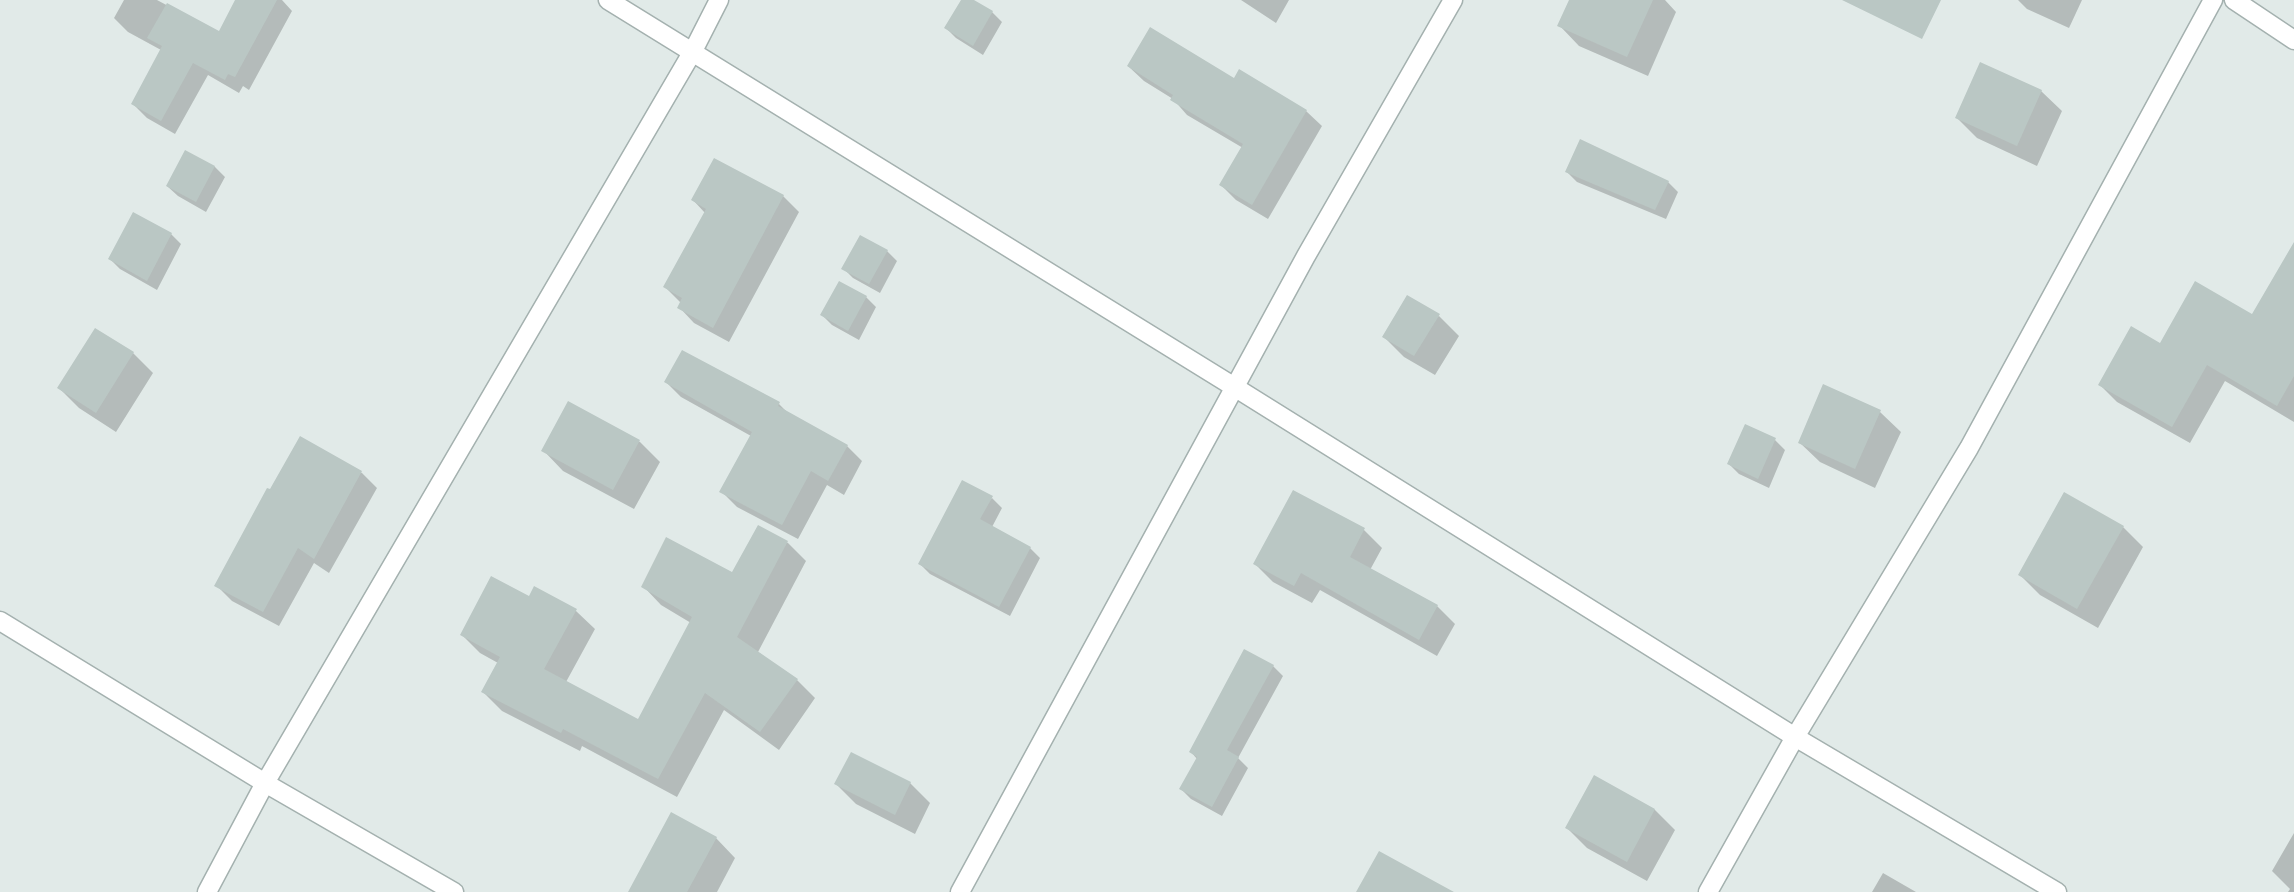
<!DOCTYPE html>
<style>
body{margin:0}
canvas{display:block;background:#e1eae8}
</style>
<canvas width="2294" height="892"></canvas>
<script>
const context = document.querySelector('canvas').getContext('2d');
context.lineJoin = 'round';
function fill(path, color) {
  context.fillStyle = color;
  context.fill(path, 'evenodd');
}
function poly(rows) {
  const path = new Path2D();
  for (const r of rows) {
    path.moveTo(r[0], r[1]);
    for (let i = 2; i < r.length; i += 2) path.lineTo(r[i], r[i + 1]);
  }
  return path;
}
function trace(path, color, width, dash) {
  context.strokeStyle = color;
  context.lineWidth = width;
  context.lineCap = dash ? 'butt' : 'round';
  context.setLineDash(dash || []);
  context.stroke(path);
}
fill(poly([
 [124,0,157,0,219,33,237,0,282,0,292,11,249,90,243,86,239,93,208,75,175,134,147,118,133,104,161,50,128,32,114,18],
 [962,0,971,0,992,12,1002,22,983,55,956,38,946,28],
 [1241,0,1289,0,1276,23],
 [1570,0,1665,0,1676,12,1648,76,1579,46,1559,25],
 [2018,0,2082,0,2069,28,2027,9],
 [1128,66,1235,80,1306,111,1322,126,1268,219,1236,200,1221,185,1243,148,1187,115,1173,99,1144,81],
 [2041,91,2062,111,2037,166,1977,138,1957,118],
 [185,152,215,167,225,177,206,212,178,196,167,186],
 [1567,172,1668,182,1678,192,1666,219,1577,182],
 [783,196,799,212,729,342,694,323,679,307,681,303,665,287,705,213,693,200],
 [171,234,181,244,157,290,120,269,110,259],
 [887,251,897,261,880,293,853,278,843,268],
 [2294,261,2294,422,2225,381,2190,443,2117,402,2100,385,2160,345,2253,316],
 [866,297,876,307,859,340,832,325,822,315],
 [1439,316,1459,336,1435,375,1404,357,1384,337],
 [133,353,153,373,116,432,79,408,59,388],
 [666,382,779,404,790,415,847,446,862,461,844,495,827,485,798,539,737,507,721,491,751,436,681,397],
 [1824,386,1880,412,1901,432,1875,488,1820,462,1799,442],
 [569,403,640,442,660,462,634,509,563,471,543,450],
 [1745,426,1775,440,1785,450,1769,488,1739,474,1729,464],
 [301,438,362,473,377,488,329,573,314,563,279,626,232,601,216,585],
 [1294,492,1364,530,1382,548,1370,570,1437,606,1455,624,1437,656,1320,590,1312,603,1273,582,1255,564],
 [992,498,1002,508,992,527,1030,548,1040,558,1010,616,930,574,920,564],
 [758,527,788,543,806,561,758,652,797,680,815,698,779,750,724,710,677,797,582,746,580,751,502,711,483,692,498,663,480,653,462,635,530,598,576,611,595,629,566,682,638,721,691,623,661,605,643,586,733,574],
 [2123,527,2143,547,2098,628,2040,595,2020,575],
 [1273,666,1283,676,1238,758,1248,768,1222,816,1191,799,1181,789,1197,759,1191,752],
 [1594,777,1655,810,1675,830,1647,881,1587,848,1567,828],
 [910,783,930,803,915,834,856,804,836,784],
 [2294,833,2294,892,2288,892,2290,889,2272,871],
 [716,838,735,858,717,892,631,892],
 [1883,873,1916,892,1872,892]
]), '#0003');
fill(poly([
 [235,0,277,0,235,77,228,74,225,80,193,63,161,121,131,104,162,46,147,38,167,3,219,31],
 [961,0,974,0,993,11,973,46,944,28],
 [1569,0,1653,0,1627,57,1557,26],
 [1842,0,1941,0,1922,39],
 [1150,27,1234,78,1239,69,1307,110,1252,205,1219,185,1243,144,1170,100,1173,95,1127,66],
 [1980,62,2042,90,2017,146,1955,118],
 [1580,139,1669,181,1655,210,1565,172],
 [185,150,215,166,196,202,166,186],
 [714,158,784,195,713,328,677,308,682,298,663,287,706,209,691,200],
 [133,212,172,233,147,281,108,259],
 [860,235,888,250,869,284,841,269],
 [2294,242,2294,376,2277,406,2207,365,2172,427,2098,385,2131,326,2160,343,2195,281,2252,314],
 [839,281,867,296,848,331,820,315],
 [1407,295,1440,314,1414,356,1382,337],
 [95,328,134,352,96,413,57,388],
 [682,350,780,402,778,406,848,445,828,481,811,471,782,525,719,492,752,432,664,382],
 [1823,384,1881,410,1855,469,1798,443],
 [568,401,640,440,613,490,541,451],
 [1745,424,1776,438,1758,479,1727,464],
 [300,436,362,471,314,559,298,548,263,612,214,586,267,488,270,489],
 [962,480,993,496,980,519,1031,547,999,607,918,564],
 [1293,490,1365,528,1350,557,1438,605,1419,640,1301,573,1294,586,1253,564],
 [2064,492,2124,526,2077,609,2018,575],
 [758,525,788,541,737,637,798,679,760,732,705,693,658,779,563,729,561,733,481,692,500,657,460,635,491,576,529,596,534,586,577,609,544,669,638,719,692,617,641,587,666,537,732,572],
 [1244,649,1274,665,1227,750,1239,757,1212,807,1179,789,1197,757,1189,752],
 [851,752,911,782,895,815,834,784],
 [1594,775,1655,809,1627,862,1565,828],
 [671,812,717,837,687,892,628,892],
 [1379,851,1454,892,1356,892]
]), '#bac7c4');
const street = poly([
 [608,0,1236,388,1795,737,2057,892],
 [2234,0,2294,40],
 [0,621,265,783,454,892],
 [207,892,265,783,693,51,719,0],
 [960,892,1306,256,1453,0],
 [1708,892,1795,737,1969,448,2213,0]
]);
trace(street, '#a4b1af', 21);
trace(street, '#fff', 18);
</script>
